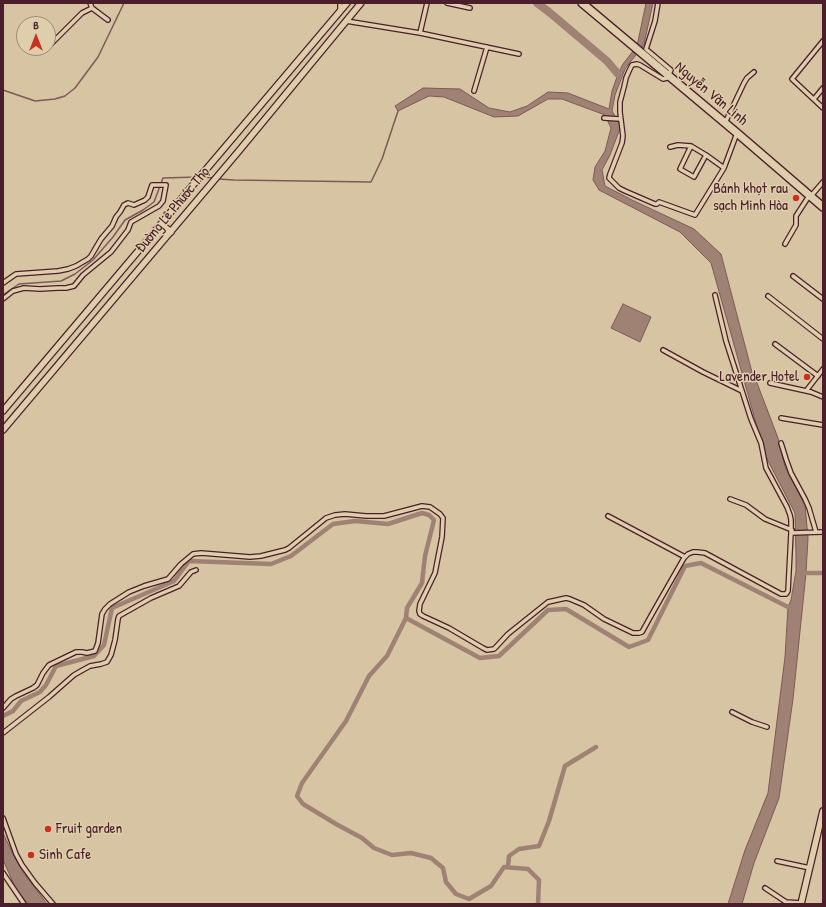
<!DOCTYPE html>
<meta charset="utf-8">
<style>
body{margin:0}
#map{position:relative;width:826px;height:907px;overflow:hidden;background:#d6c4a3;font-family:"Patrick Hand",sans-serif}
canvas{display:block}
.frame{position:absolute;inset:0;border:4px solid #4a1f2b;pointer-events:none}
.north{position:absolute;left:16px;top:16px;width:40px;height:40px;box-sizing:border-box;background:#dfceab;border:1px solid #a38878;border-radius:50%;rotate:0deg;font-size:11px;font-weight:700;line-height:16px;text-align:center;color:#4a1f2b}
.north::after{content:'';display:block;margin:auto;width:14px;height:18px;background:#c8321e;clip-path:polygon(50% 0,100% 100%,50% 72%,0 100%)}
</style>
<div id="map">
<canvas width="826" height="907"></canvas>
<div class="frame"></div>
<div class="north">B</div>
</div>
<script>
const context = document.querySelector('canvas').getContext('2d');
context.lineJoin = 'round';
function fill(path, color) {
  context.fillStyle = color;
  context.fill(path, 'evenodd');
}
function poly(rows) {
  const path = new Path2D();
  for (const r of rows) {
    path.moveTo(r[0], r[1]);
    for (let i = 2; i < r.length; i += 2) path.lineTo(r[i], r[i + 1]);
  }
  return path;
}
function trace(path, color, width, dash) {
  context.strokeStyle = color;
  context.lineWidth = width;
  context.lineCap = dash ? 'butt' : 'round';
  context.setLineDash(dash || []);
  context.stroke(path);
}
function label(font, color, halo, rows, align = 'center') {
  context.font = font + ' "Patrick Hand",sans-serif';
  context.lineWidth = 3;
  context.setLineDash([]);
  context.textBaseline = 'middle';
  context.strokeStyle = halo;
  context.fillStyle = color;
  for (const [text, x, y, turn = 0] of rows) {
    context.save();
    context.translate(x, y);
    context.rotate((+turn || 0) * Math.PI / 180);
    context.textAlign = isNaN(turn) ? turn : align;
    if (halo) context.strokeText(text, 0, 0);
    context.fillText(text, 0, 0);
    context.restore();
  }
}
const water = poly([
 [646,3,653,3,644,44,641,49,631,61,625,69,615,95,612,111,621,126,610,155,602,170,605,186,632,200,694,229,721,254,753,376,757,383,778,438,785,467,805,505,808,538,806,573,793,699,779,798,754,863,742,904,728,904,745,850,768,793,785,657,788,607,791,600,796,571,796,557,795,513,765,455,711,263,680,232,599,190,593,180,595,167,605,151,611,128,605,115,562,99,548,99,518,116,494,117,444,97,429,96,398,111,395,106,423,88,460,89,489,108,510,112,527,106,548,92,568,93,609,109,612,91,618,74,623,64,637,46,646,3],
 [623,304,651,317,640,342,611,328,623,304],
 [3,833,15,858,23,872,47,904,28,904,16,889,3,860,3,833]
]);
fill(water, '#9f8274');
trace(water, '#7d5a57', 1);
trace(poly([
 [3,90,35,101,55,99,65,96,75,88,98,57,124,3],
 [202,177,214,178],
 [218,179,234,180,371,182,382,159,398,111],
 [3,295,19,284,61,281,75,274,93,260,113,237,125,220,143,210,154,202,163,178,198,177]
]), '#7d5a57', 1.5);
trace(poly([
 [806,573,823,573],
 [406,618,480,658,499,656,548,610,566,609,629,647,648,640,685,566,701,563,788,607],
 [3,716,13,711,21,701,40,692,46,685,56,666,94,656,104,645,112,608,174,581,189,561,271,564,291,556,333,524,355,521,388,524,422,513,429,515,434,520,425,556,422,583,407,608,406,618,387,656,369,676,346,721,302,783,297,796,303,804,336,824,362,838,374,848,392,855,411,853,431,858,443,868,446,882,456,894,469,899,491,886,504,867,528,869,539,880,538,904],
 [508,867,509,856,519,849,539,846,549,821,565,766,596,747]
]), '#9f8274', 4.5);
trace(poly([
 [537,3,549,12,607,61,618,74]
]), '#9f8274', 8);
const street = poly([
 [447,3,470,8],
 [658,3,655,21,646,49,671,70,667,78,663,79,640,65,637,64,632,65,629,71,626,78,624,87,620,102,620,112,623,136,622,143,610,174,609,178,619,188,625,191,655,204,657,204,659,202,695,215,724,168],
 [92,8,108,20],
 [340,10,340,3],
 [346,21,420,33,427,3],
 [420,33,519,54],
 [823,41,792,79,823,108],
 [48,47,82,13,92,8,90,3],
 [474,91,487,47],
 [814,99,823,88],
 [604,118,620,119],
 [725,123,744,83,747,78,754,72],
 [670,147,678,145,691,146],
 [706,155,691,146,680,169,694,177,706,155,724,168,737,133],
 [811,196,823,182],
 [785,244,796,225,796,216,809,196],
 [793,276,823,299],
 [3,283,16,274,58,271,68,269,76,266,88,259,91,256,101,239,112,226,116,217,120,212,124,205,128,203,134,205,145,200,148,197,152,185,166,185,163,201,159,206,131,222,128,230,111,252,83,275,74,286,66,288,58,288,40,289,24,288,13,291,3,299],
 [768,296,823,339],
 [775,344,818,376],
 [663,350,703,372,742,391],
 [770,383,811,392,823,397],
 [806,391,823,369],
 [781,418,823,425],
 [781,443,786,459,791,473,805,499,809,508,816,532],
 [730,499,746,505,765,519,792,530],
 [608,516,685,557],
 [791,533,823,532],
 [3,708,11,699,16,696,33,688,37,685,43,673,49,665,76,652,82,652,87,653,95,651,98,643,102,614,105,609,110,604,129,592,144,586,168,579,181,564,193,554,201,553,250,557,261,556,285,550,289,548,326,518,335,515,345,514,366,516,384,516,422,506,430,507,440,514,443,518,442,537,435,573,420,604,419,611,420,614,423,616,449,628,483,648,487,650,494,649,496,647,508,634,548,602,566,598,570,599,584,605,604,619,633,633,639,633,642,632,652,614,684,558,688,554,693,552,697,552,705,553,781,594,786,594,788,591,791,533,791,520,790,515,787,507,766,468,761,443,751,419,726,341,715,295],
 [732,712,752,722,767,727],
 [3,733,49,697,74,675,81,671,90,666,101,664,107,662,111,655,115,640,118,619,119,616,151,598,179,586,191,572,196,570],
 [3,818,16,854,22,865,35,883,53,904],
 [777,861,810,868],
 [3,873,24,904],
 [765,888,786,902,801,903]
]);
const secondary = poly([
 [161,224,171,232],
 [3,411,161,224,187,192,347,3],
 [3,430,238,152,361,3],
 [801,904,823,811]
]);
const highway = poly([
 [582,3,737,133,823,207]
]);
trace(street, '#4a1f2b', 6);
trace(secondary, '#4a1f2b', 8);
trace(highway, '#4a1f2b', 10);
trace(street, '#dfceab', 3.5);
trace(secondary, '#dfceab', 5.5);
trace(highway, '#dfceab', 7);
for (const [x, y, r, color] of [
 [796,198,4,"#c8321e"],
 [807,377,4,"#c8321e"],
 [48,829,4,"#c8321e"],
 [31,855,4,"#c8321e"]
]) {
  const dot = new Path2D();
  dot.arc(x, y, r, 0, 2 * Math.PI);
  context.fillStyle = color;
  context.fill(dot);
  trace(dot, '#dfceab', 1.5);
}
label('15px', '#4a1f2b', '#dfceab', [
 ["Nguyễn Văn Linh",711,94,40],
 ["Đường Lê Phước Thọ",173,210,-50]
]);
label('15px', '#4a1f2b', '#dfceab', [
 ["Bánh khọt rau",788,189],
 ["sạch Minh Hòa",788,206],
 ["Lavender Hotel",799,377],
 ["Fruit garden",56,829,"left"],
 ["Sinh Cafe",39,855,"left"]
], 'right');
</script>
